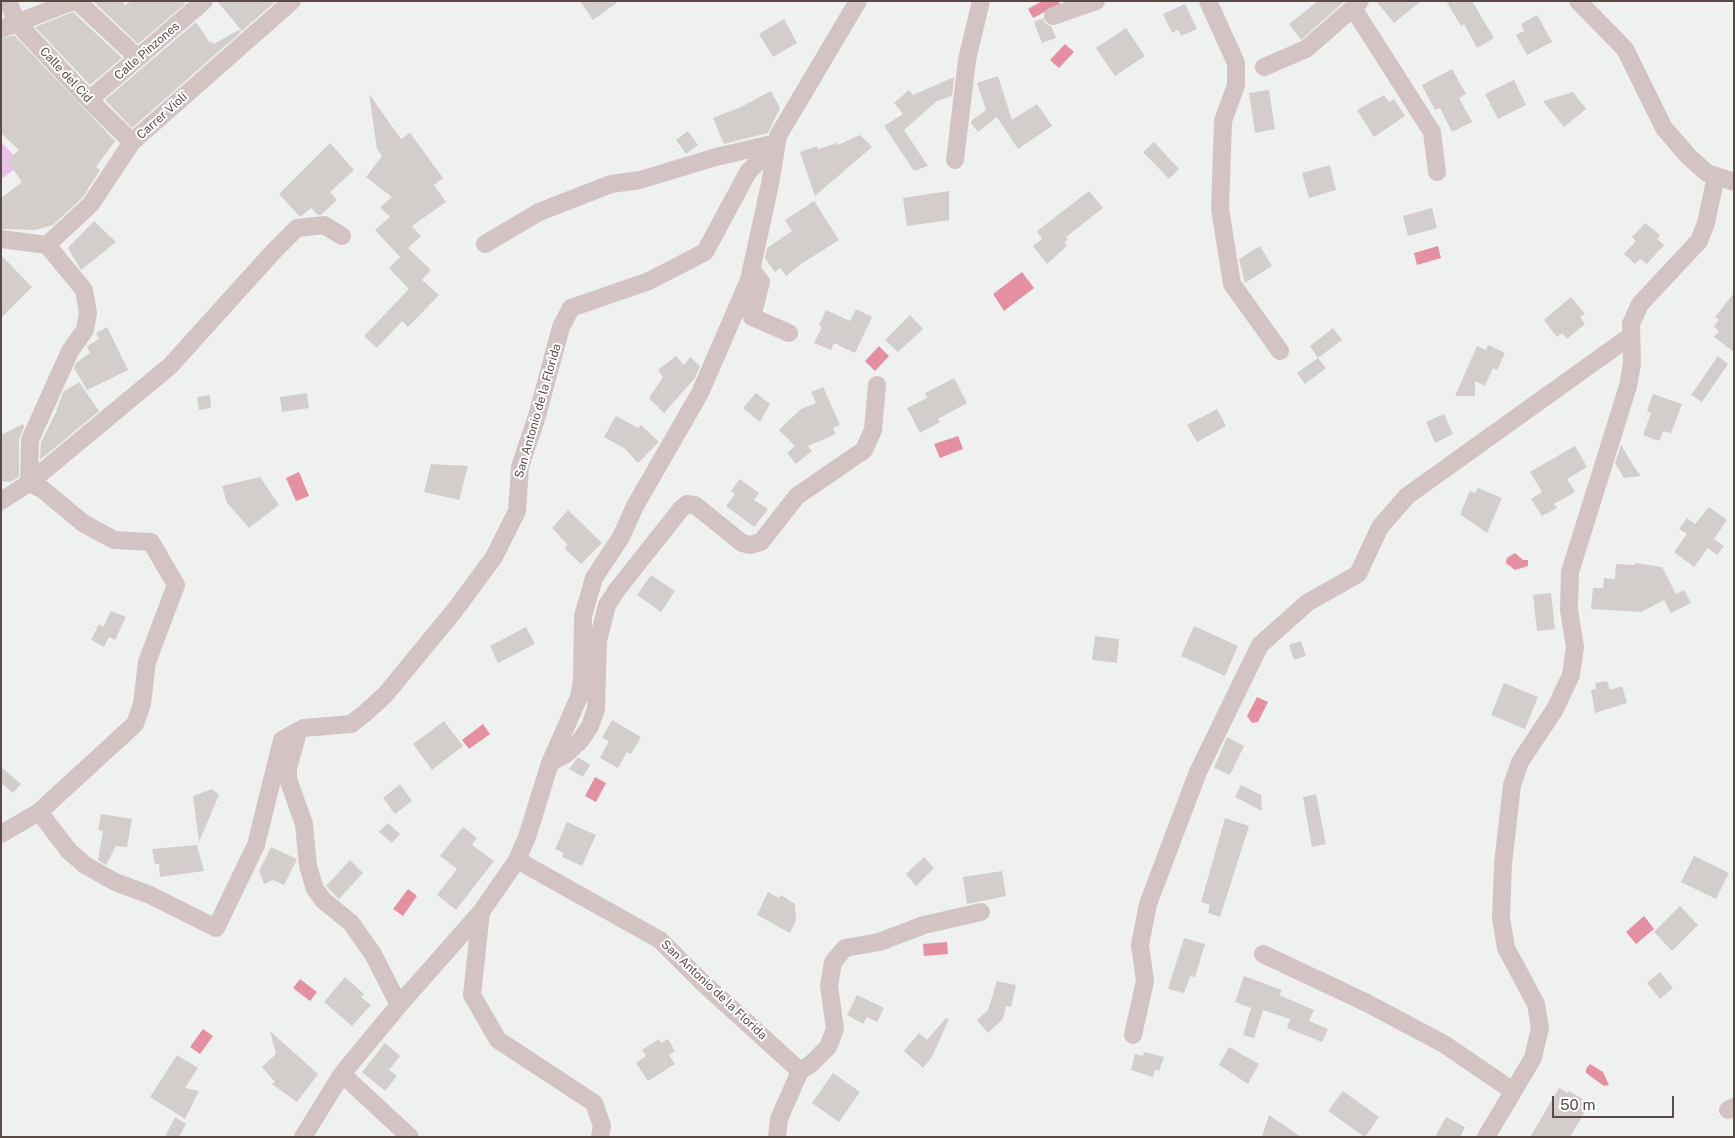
<!DOCTYPE html>
<meta charset="utf-8">
<style>
body{margin:0}
#map{position:relative;width:1735px;height:1138px;overflow:hidden;background:#eff1f0;font-family:"Public Sans",sans-serif}
canvas{display:block}
.frame{position:absolute;inset:0;border:2px solid #5b4948;pointer-events:none}
.scale{position:absolute;left:1552px;top:1096px;width:122px;height:22px;box-sizing:border-box;border:2px solid #5b4948;border-top:0;padding-left:6px;font-size:15px;line-height:18px;white-space:nowrap;color:#5b4948;-webkit-text-stroke:4px #fff;paint-order:stroke}
</style>
<div id="map">
<canvas width="1735" height="1138"></canvas>
<div class="frame"></div>
<div class="scale">50 m</div>
</div>
<script>
const context = document.querySelector('canvas').getContext('2d');
context.lineJoin = 'round';
function fill(path, color) {
  context.fillStyle = color;
  context.fill(path, 'evenodd');
}
function poly(rows) {
  const path = new Path2D();
  for (const r of rows) {
    path.moveTo(r[0], r[1]);
    for (let i = 2; i < r.length; i += 2) path.lineTo(r[i], r[i + 1]);
  }
  return path;
}
function trace(path, color, width, dash) {
  context.strokeStyle = color;
  context.lineWidth = width;
  context.lineCap = dash ? 'butt' : 'round';
  context.setLineDash(dash || []);
  context.stroke(path);
}
function label(font, color, halo, rows, align = 'center') {
  context.font = font + ' "Public Sans",sans-serif';
  context.lineWidth = 4;
  context.setLineDash([]);
  context.textBaseline = 'middle';
  context.strokeStyle = halo;
  context.fillStyle = color;
  for (const [text, x, y, turn = 0] of rows) {
    context.save();
    context.translate(x, y);
    context.rotate((+turn || 0) * Math.PI / 180);
    context.textAlign = isNaN(turn) ? turn : align;
    if (halo) context.strokeText(text, 0, 0);
    context.fillText(text, 0, 0);
    context.restore();
  }
}
fill(poly([
 [1,142,22,164,1,179]
]), '#ebc0ec');
fill(poly([
 [1042,1,1058,1,1060,4,1033,18,1028,9],
 [1065,44,1074,52,1059,68,1050,60],
 [1438,246,1441,258,1417,265,1414,253],
 [1022,272,1034,288,1004,311,993,294],
 [879,346,889,356,875,371,865,361],
 [958,436,963,449,940,458,934,444],
 [299,472,309,496,296,501,286,478],
 [1515,553,1523,560,1528,560,1528,566,1515,570,1506,563,1507,558],
 [1257,697,1268,702,1258,722,1252,723,1247,716],
 [483,724,490,734,469,749,462,740],
 [595,777,606,783,596,802,585,796],
 [408,889,417,896,403,916,393,909],
 [1644,916,1654,929,1636,944,1626,932],
 [947,942,948,954,924,956,923,944],
 [300,979,317,992,310,1001,293,988],
 [203,1029,213,1036,200,1054,190,1047],
 [1590,1064,1603,1072,1609,1085,1604,1086,1586,1073,1586,1069]
]), '#e590a2');
fill(poly([
 [93,1,122,1,125,5,132,1,183,1,185,4,138,44],
 [217,1,276,1,242,31],
 [580,1,619,1,593,20],
 [1318,1,1345,1,1301,40,1289,24],
 [1376,1,1421,1,1394,23],
 [1446,1,1472,1,1494,38,1477,48,1464,24,1461,26],
 [1185,4,1197,29,1181,36,1178,30,1172,33,1163,14],
 [73,12,122,58,90,85,35,27],
 [1537,15,1552,42,1527,55,1516,35,1524,31,1521,24],
 [1043,18,1046,24,1051,26,1056,38,1042,43,1034,22],
 [784,19,797,43,773,57,759,34],
 [196,22,210,43,212,42,214,44,239,30,241,32,132,128,105,100],
 [1126,28,1145,56,1115,76,1096,48],
 [14,35,115,141,96,167,100,170,83,197,53,225,35,230,1,229,1,198,22,182,7,160,19,150,1,133,1,39],
 [1452,69,1466,94,1459,98,1472,122,1452,132,1440,108,1435,110,1422,85],
 [998,76,1012,120,1037,104,1052,126,1018,149,997,117,978,132,970,122,986,110,977,83],
 [954,77,952,96,937,101,904,130,928,166,914,171,884,126,903,114,894,103,909,90,913,95],
 [1514,80,1526,105,1498,119,1485,94],
 [1269,90,1275,129,1255,133,1249,93],
 [771,91,780,108,768,133,724,144,713,118,741,107],
 [1573,92,1586,109,1564,127,1543,101],
 [369,94,401,139,410,133,443,178,434,185,446,202,412,226,421,236,408,248,431,270,422,280,439,295,408,327,402,321,377,348,364,336,409,289,389,268,400,257,375,230,390,217,380,207,392,197,366,177,382,156,377,149],
 [1384,95,1389,102,1394,99,1405,116,1374,137,1357,110],
 [688,131,698,145,686,154,676,140],
 [860,135,872,147,815,196,800,152,817,146,818,149,837,143,838,145],
 [1154,142,1179,169,1169,179,1143,152],
 [330,143,354,170,330,192,337,200,321,215,318,215,311,208,300,217,279,194],
 [1330,165,1336,190,1309,198,1302,173],
 [949,191,949,220,907,226,903,198],
 [1089,191,1103,208,1066,237,1068,240,1064,242,1067,246,1047,264,1033,246,1042,239,1037,231],
 [814,201,839,240,801,264,786,276,780,268,775,272,765,258,767,248,792,231,785,220],
 [1432,208,1437,228,1408,236,1403,216],
 [94,221,116,242,81,270,68,248],
 [1645,223,1660,235,1657,239,1664,245,1647,264,1640,259,1635,264,1624,254,1636,241,1632,237],
 [1260,246,1272,266,1245,283,1239,259],
 [1,255,32,287,1,318],
 [1734,293,1734,352,1714,337,1719,331,1714,326,1719,320,1715,317],
 [1571,297,1585,314,1580,317,1585,324,1567,339,1562,333,1557,337,1544,320],
 [856,309,872,317,855,353,834,343,831,350,814,343,822,327,819,325,826,310,850,321],
 [910,315,923,329,898,352,885,340],
 [107,327,128,370,87,390,74,368,76,363,90,353,87,346,99,339,96,333],
 [1333,328,1342,340,1318,358,1310,346],
 [1488,345,1505,353,1497,370,1493,368,1485,386,1475,381,1475,396,1455,396,1477,346,1486,350],
 [676,356,684,365,690,357,700,366,695,378,664,413,649,398,663,377,658,370],
 [1718,356,1728,364,1702,402,1691,395],
 [1318,358,1326,368,1305,384,1297,373],
 [954,378,967,403,938,419,940,422,920,433,907,408,927,398,925,393],
 [79,382,99,411,40,460,41,442,56,412,63,392],
 [823,387,840,425,833,428,836,434,808,446,812,451,796,464,787,453,795,446,779,430,801,409,816,403,811,392],
 [307,393,309,408,282,412,280,397],
 [756,393,770,404,760,422,743,408],
 [1653,394,1682,404,1671,433,1663,431,1659,441,1643,435,1651,413,1647,411],
 [210,395,211,408,199,410,197,397],
 [1217,409,1226,426,1197,442,1187,425],
 [1444,414,1453,434,1435,443,1426,422],
 [616,416,638,428,641,425,659,442,638,463,624,448,604,437],
 [23,424,24,427,19,440,19,477,10,482,1,481,1,435],
 [1621,445,1633,465,1641,476,1624,478,1615,463],
 [1575,446,1587,467,1567,479,1575,492,1554,504,1557,508,1542,516,1531,499,1542,492,1530,472],
 [431,464,468,466,459,500,424,492],
 [260,477,279,505,249,528,227,503,222,486],
 [740,479,759,493,754,500,768,509,754,527,726,506,735,494,731,491],
 [1478,488,1502,498,1487,533,1460,514,1470,491,1475,493],
 [1709,507,1727,520,1714,539,1724,546,1717,555,1708,548,1694,567,1674,552,1687,534,1679,529,1687,518,1695,524],
 [568,510,602,543,581,564,565,549,567,544,552,528],
 [1635,563,1662,567,1676,594,1684,590,1691,603,1671,613,1664,600,1641,612,1591,609,1593,588,1603,588,1604,578,1615,579,1616,564,1635,565],
 [651,575,675,591,661,612,637,595],
 [1551,593,1555,629,1537,631,1533,595],
 [111,611,126,617,115,640,109,637,104,647,91,640,99,624,103,627],
 [1194,626,1238,646,1225,676,1181,656],
 [526,627,535,644,498,663,490,646],
 [1095,636,1119,639,1117,663,1092,660],
 [1301,641,1306,656,1294,660,1289,645],
 [1607,681,1610,690,1622,686,1627,703,1595,713,1591,690,1596,689,1595,683],
 [1504,683,1538,697,1525,729,1491,715],
 [612,720,641,737,631,754,627,752,618,768,600,758,609,741,602,738],
 [444,721,463,746,432,770,413,744],
 [1227,737,1244,746,1230,775,1214,768],
 [578,757,590,765,583,777,569,769],
 [1,767,21,784,13,793,1,783],
 [400,784,412,801,395,814,383,798],
 [1241,785,1261,795,1262,811,1235,797],
 [212,789,219,795,199,842,193,796],
 [1316,794,1326,844,1312,847,1303,797],
 [101,814,132,819,127,847,116,846,106,865,98,860,103,831,98,830],
 [1225,818,1249,826,1220,917,1208,913,1210,905,1201,902],
 [567,822,596,835,582,866,562,857,564,853,555,849],
 [388,823,400,834,392,843,379,832],
 [463,827,477,838,472,845,494,861,456,910,437,895,457,869,440,856],
 [197,845,204,871,160,877,159,864,155,864,152,849],
 [271,847,297,859,284,885,273,880,264,884,259,871],
 [1694,856,1729,873,1716,899,1681,882],
 [924,857,934,868,916,886,906,874],
 [350,860,363,873,339,899,326,886],
 [1002,871,1006,896,967,904,963,877],
 [768,892,779,898,781,895,795,904,796,920,790,933,757,915],
 [1680,906,1698,925,1672,951,1654,932],
 [1184,938,1205,944,1195,977,1190,976,1184,993,1168,989],
 [1660,972,1673,988,1660,999,1647,983],
 [1244,976,1282,990,1279,995,1314,1010,1309,1021,1328,1029,1322,1042,1287,1028,1290,1019,1263,1010,1254,1038,1243,1035,1251,1008,1235,1002],
 [345,977,364,994,361,997,371,1005,352,1026,324,1002],
 [997,981,1016,985,1011,1007,1006,1006,1003,1019,988,1033,977,1020,988,1010],
 [857,995,884,1008,877,1022,867,1017,863,1024,847,1015],
 [946,1018,949,1019,932,1057,923,1068,904,1051,919,1033,927,1040],
 [270,1031,318,1074,297,1102,272,1084,275,1082,262,1067,276,1054],
 [659,1039,661,1043,668,1039,675,1051,669,1055,675,1064,648,1081,636,1063,646,1056,642,1050],
 [385,1043,400,1056,389,1070,397,1076,385,1091,362,1072],
 [1229,1047,1259,1064,1248,1084,1219,1065],
 [1144,1052,1164,1057,1159,1071,1155,1070,1153,1077,1131,1070,1135,1054,1143,1056],
 [177,1055,198,1068,185,1088,199,1091,185,1119,150,1097],
 [833,1073,860,1092,839,1122,812,1103],
 [1559,1088,1568,1093,1569,1091,1590,1103,1570,1137,1530,1137],
 [1343,1091,1379,1117,1365,1137,1328,1111],
 [1269,1115,1301,1137,1262,1137],
 [175,1117,186,1124,179,1137,165,1137],
 [1446,1117,1465,1127,1460,1137,1435,1137]
]), '#d3cecc');
trace(poly([
 [8,1,17,23,89,100,132,142],
 [77,1,138,58],
 [1208,1,1236,63,1236,85,1223,121,1220,209,1232,284,1280,351],
 [1360,1,1353,8,1432,132,1437,172],
 [1578,1,1625,49,1664,128,1689,157,1707,173,1734,182],
 [1053,16,1096,1],
 [1,29,73,1],
 [1264,67,1306,49,1353,8],
 [89,100,204,1],
 [955,160,967,60,981,1],
 [1,239,47,245],
 [485,244,539,212,611,184,640,180,716,157,776,143],
 [47,245,91,204,132,142,292,1],
 [751,269,761,282,752,317,789,333],
 [29,483,170,366,274,251,297,228,324,225,342,236],
 [29,483,30,440,70,351,85,330,88,313,84,290,47,245],
 [1,501,29,483,42,489,83,523,114,540,151,542,176,585,147,662,142,704,135,724,39,812,1,834],
 [298,732,288,768,288,779,304,824,308,866,315,889,323,900,351,923,373,954,399,1005],
 [550,763,566,754,580,741,590,726,596,709,598,641,607,605,616,591,681,509,687,504,695,505,742,543,750,545,761,542,797,496,864,450,873,430,877,385],
 [39,812,69,851,85,865,115,882,150,895,216,928,256,845,282,740,304,728,351,724,364,714,385,695,455,610,494,557,517,511,520,467,537,416,561,327,571,308,649,281,705,252,748,172,777,143],
 [517,860,660,940,702,982,800,1071,779,1119,777,1137],
 [481,912,472,995,498,1040,594,1103,602,1126,600,1137],
 [1263,954,1367,1003,1444,1044,1513,1091],
 [1133,1035,1145,981,1140,945,1148,904,1198,772,1260,645,1307,603,1358,574,1380,527,1407,496,1629,337],
 [800,1071,811,1064,828,1047,835,1029,829,986,833,962,845,948,879,942,924,925,981,912],
 [342,1074,410,1137],
 [1728,1110,1734,1107],
 [303,1137,342,1074,399,1005,481,912,517,860,527,837,550,763,579,697,582,680,583,616,594,578,621,537,635,506,700,393,749,280,770,184,778,136,858,1],
 [1486,1137,1533,1058,1540,1028,1536,1004,1506,948,1501,918,1503,864,1512,785,1520,762,1555,709,1571,675,1575,647,1569,610,1570,572,1628,386,1632,364,1631,324,1640,304,1699,241,1706,223,1716,176]
]), '#d3c4c3', 18);
label('12px', '#5b4948', '#fff', [
 ["Calle Pinzones",147,51,-41],
 ["Calle del Cid",66,75,47],
 ["Carrer Violí",162,116,-42],
 ["San Antonio de la Florida",538,411,-74],
 ["San Antonio de la Florida",714,990,43]
]);
</script>
